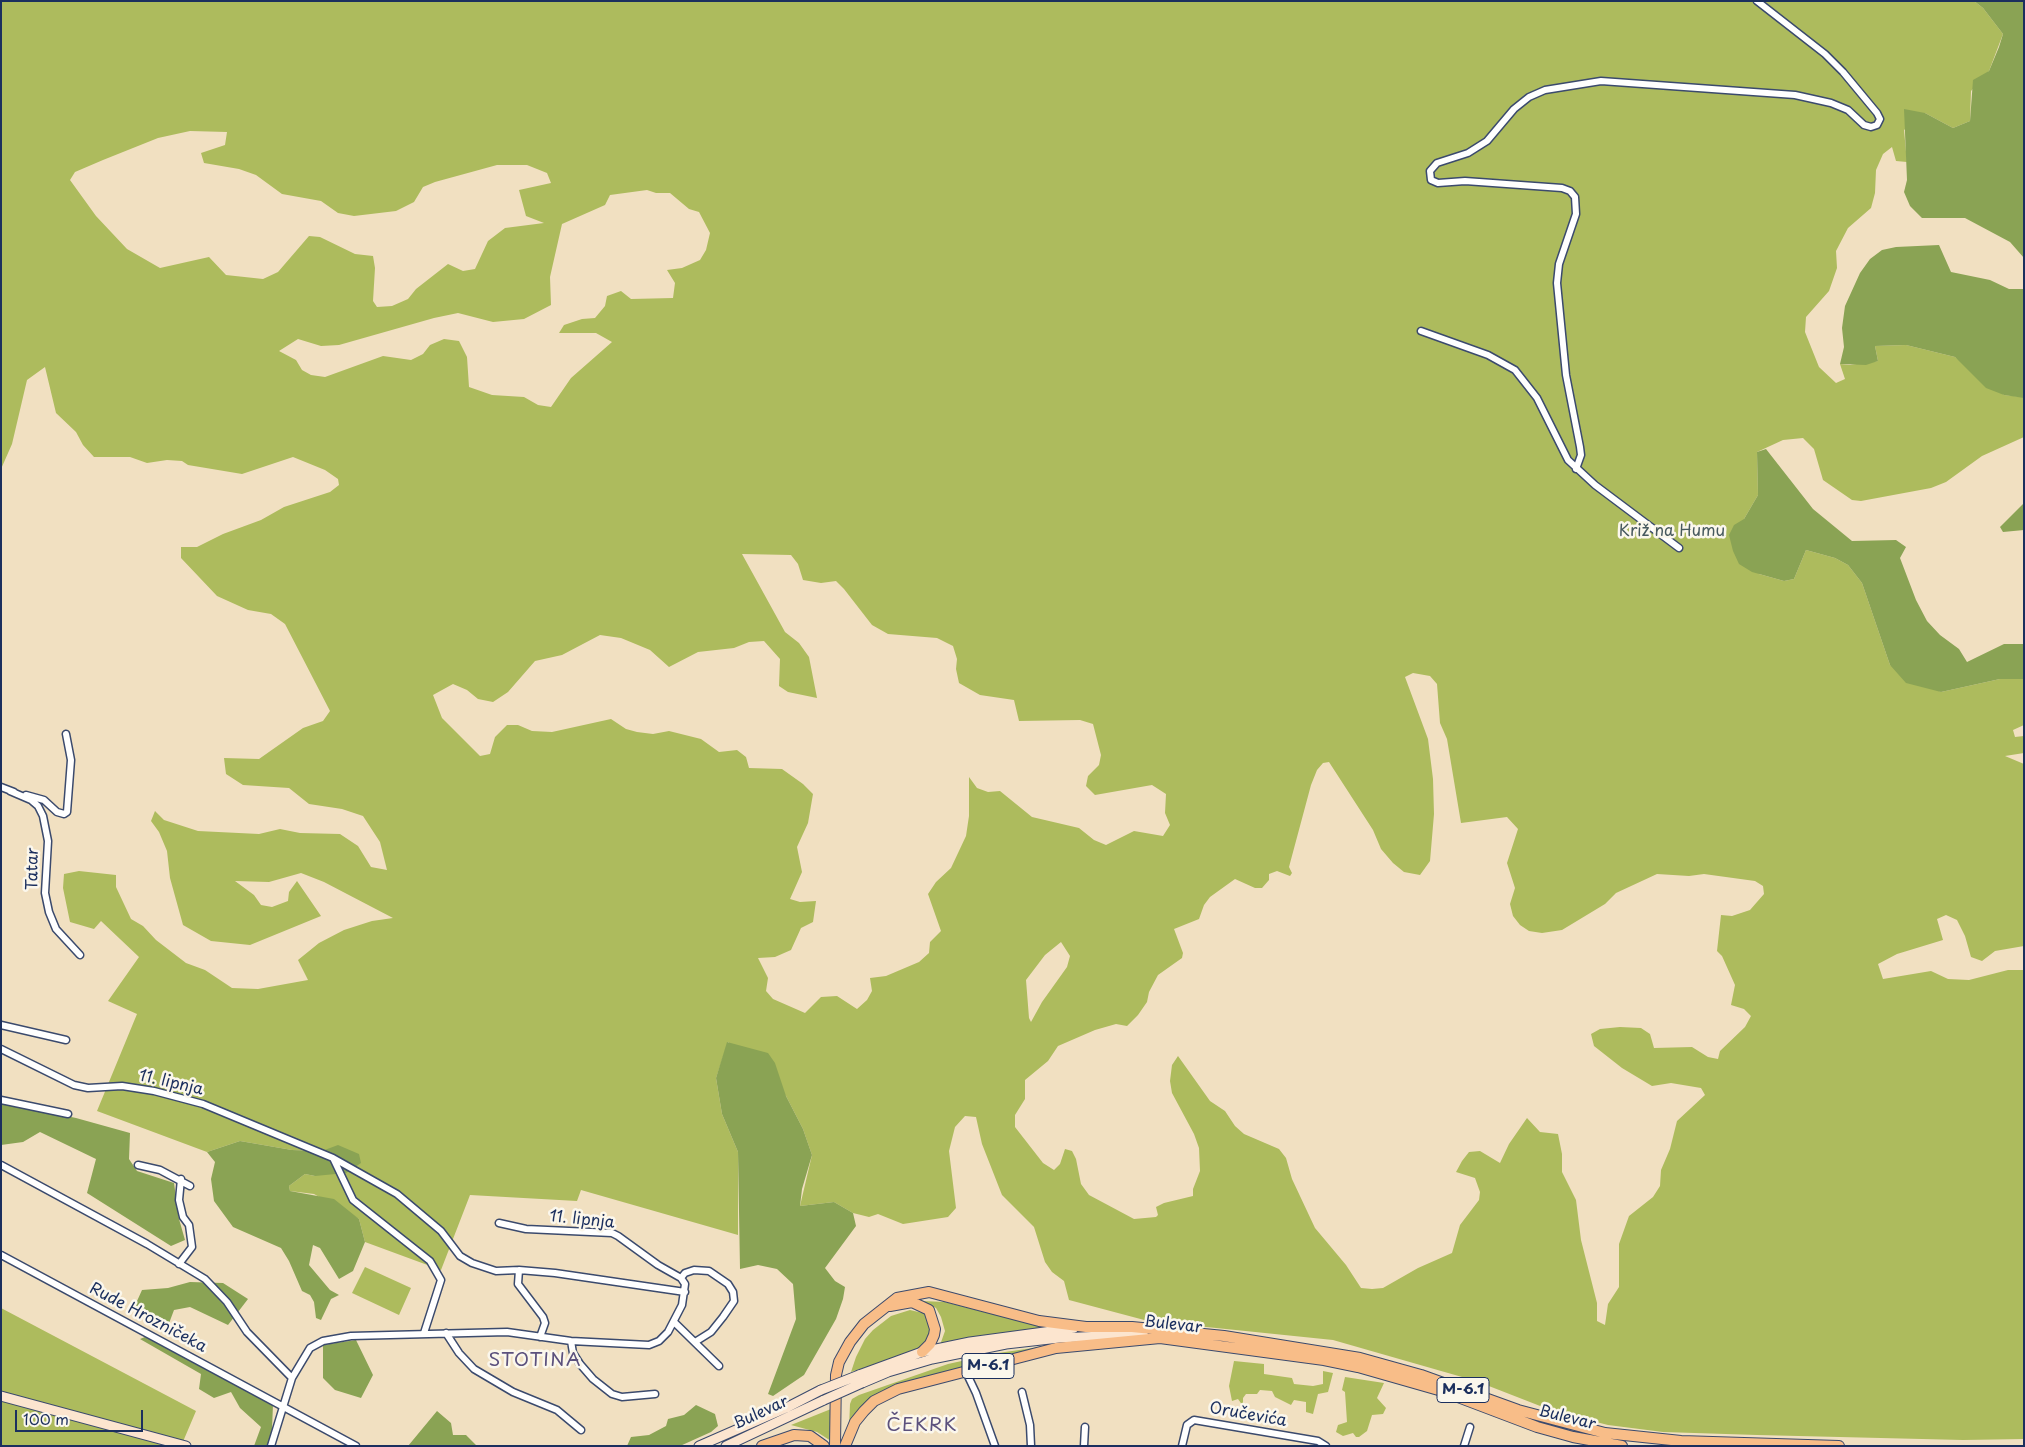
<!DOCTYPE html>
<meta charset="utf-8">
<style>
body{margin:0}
#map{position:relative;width:2025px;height:1447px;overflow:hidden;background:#f1e0c1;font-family:"Playpen Sans",sans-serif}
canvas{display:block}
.frame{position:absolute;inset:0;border:2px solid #1b2f5e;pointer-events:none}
.scale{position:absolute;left:15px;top:1410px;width:128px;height:22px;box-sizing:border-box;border:2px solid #1b2f5e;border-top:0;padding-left:6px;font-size:15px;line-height:18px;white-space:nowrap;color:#1b2f5e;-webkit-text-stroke:4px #fbf7ec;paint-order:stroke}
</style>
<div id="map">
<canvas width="2025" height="1447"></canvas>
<div class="frame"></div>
<div class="scale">100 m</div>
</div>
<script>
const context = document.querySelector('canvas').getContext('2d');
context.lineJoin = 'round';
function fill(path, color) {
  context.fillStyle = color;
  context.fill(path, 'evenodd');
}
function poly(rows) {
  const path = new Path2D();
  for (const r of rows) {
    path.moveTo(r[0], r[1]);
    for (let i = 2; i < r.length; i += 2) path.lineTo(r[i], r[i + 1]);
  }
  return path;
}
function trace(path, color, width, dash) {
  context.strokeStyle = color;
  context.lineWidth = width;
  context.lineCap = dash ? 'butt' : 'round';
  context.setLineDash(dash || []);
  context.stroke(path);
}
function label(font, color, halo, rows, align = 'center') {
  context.font = font + ' "Playpen Sans",sans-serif';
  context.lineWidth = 5;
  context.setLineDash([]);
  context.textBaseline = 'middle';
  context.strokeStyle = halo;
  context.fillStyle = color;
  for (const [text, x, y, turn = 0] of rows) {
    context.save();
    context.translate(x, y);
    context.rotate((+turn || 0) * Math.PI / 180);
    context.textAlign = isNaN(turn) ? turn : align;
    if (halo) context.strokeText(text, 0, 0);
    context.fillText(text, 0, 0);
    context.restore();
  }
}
fill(poly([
 [1,1,1974,1,1983,8,2003,34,1989,71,1971,91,1970,121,1953,128,1925,113,1904,130,1907,162,1896,161,1892,147,1883,154,1876,170,1875,193,1871,208,1848,228,1836,251,1837,268,1829,291,1806,317,1805,332,1819,367,1836,383,1845,379,1840,364,1850,365,1878,361,1875,346,1906,345,1955,357,2004,395,2023,397,2024,437,1982,456,1946,482,1931,488,1861,501,1852,500,1823,480,1814,449,1803,438,1783,440,1757,452,1758,495,1744,519,1759,574,1784,581,1794,579,1806,550,1835,558,1848,565,1862,583,1890,665,1941,692,2000,679,2024,679,2024,725,2013,730,2015,737,2024,736,2024,753,2005,756,2024,764,2024,946,1995,951,1982,961,1971,957,1965,936,1957,920,1946,915,1937,919,1943,940,1897,954,1878,964,1883,979,1931,971,1948,979,1969,980,2008,970,2024,970,2024,1439,1963,1440,1757,1435,1663,1432,1608,1425,1553,1411,1476,1381,1333,1340,1148,1321,1069,1300,1064,1281,1052,1272,1045,1262,1034,1227,1002,1195,982,1144,976,1117,965,1116,955,1127,949,1151,956,1208,948,1217,903,1224,878,1214,869,1217,853,1213,834,1202,800,1206,812,1155,803,1129,786,1096,728,1042,716,1078,722,1114,738,1152,738,1235,581,1190,577,1201,470,1195,441,1270,365,1242,359,1219,314,1194,290,1191,289,1186,305,1174,315,1176,322,1151,292,1150,240,1141,207,1152,97,1111,137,1014,108,1001,139,957,101,921,94,929,70,922,63,888,64,874,79,871,116,875,116,887,131,919,143,926,156,940,186,963,205,970,232,988,258,989,308,980,298,960,319,943,344,930,372,921,393,918,324,882,301,873,269,882,235,881,254,895,261,905,272,907,288,901,289,892,297,881,321,916,250,945,211,941,183,925,170,878,167,851,159,832,151,821,155,811,164,820,198,831,259,834,280,829,300,833,340,834,358,846,371,867,387,870,380,842,363,816,342,809,309,804,289,788,243,785,226,774,224,758,259,759,303,728,323,721,330,711,285,624,271,614,248,610,217,596,181,558,181,547,197,547,223,534,261,520,284,507,330,492,339,485,338,479,325,470,293,457,242,474,188,465,182,461,167,460,147,463,130,457,94,457,83,445,76,432,56,413,45,367,27,380,12,444,1,469],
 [190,131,227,132,225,145,201,153,204,163,239,169,256,175,282,194,321,201,338,213,354,216,396,211,414,202,423,187,435,182,497,165,527,165,547,173,551,183,519,190,526,216,544,223,505,228,488,241,475,269,463,271,448,264,416,289,408,299,392,306,377,307,373,301,375,268,373,256,355,254,320,237,309,236,278,272,263,279,226,275,209,257,160,268,127,249,96,216,70,180,75,172,103,160,158,138],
 [647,190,656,193,670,193,689,209,699,212,710,233,706,250,700,260,682,268,667,270,675,283,673,298,631,299,621,291,607,296,605,306,595,318,582,319,564,325,559,333,596,333,612,342,571,378,551,407,538,405,524,397,492,395,469,387,467,357,459,341,444,339,430,345,423,354,411,360,383,356,325,377,311,375,302,370,296,360,279,351,298,339,321,346,339,345,434,318,458,313,493,322,524,319,551,305,550,277,562,224,605,205,610,195],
 [742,554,791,555,798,564,803,580,821,583,836,581,844,589,872,625,888,634,937,638,953,646,957,659,956,669,959,683,980,695,1014,700,1019,721,1080,720,1093,724,1101,755,1099,765,1088,776,1086,786,1095,795,1152,785,1166,794,1165,813,1170,825,1163,836,1134,831,1106,845,1094,840,1079,828,1032,817,1000,791,988,792,977,788,969,777,969,816,966,836,951,868,936,882,928,894,941,931,930,942,929,953,919,962,886,976,870,978,872,991,867,1000,857,1009,837,996,821,997,805,1013,773,999,766,991,768,978,758,958,775,957,791,950,801,928,813,922,816,901,800,902,790,899,802,872,797,847,808,823,813,794,803,784,782,769,749,768,746,757,737,750,719,752,701,739,669,731,653,734,637,732,626,729,611,719,552,732,532,731,518,725,507,725,495,737,490,754,480,756,442,718,433,695,453,684,467,690,478,699,493,702,508,692,535,661,562,655,600,635,621,638,650,650,669,667,698,652,734,648,749,642,764,641,780,659,779,686,788,692,817,698,809,657,799,643,785,632],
 [1413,673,1430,676,1437,684,1440,723,1447,739,1461,823,1507,817,1518,829,1507,863,1515,888,1510,904,1513,916,1520,925,1529,931,1542,933,1562,930,1605,904,1616,893,1657,874,1689,876,1704,874,1755,881,1763,886,1764,894,1750,910,1732,916,1721,915,1717,951,1722,956,1735,985,1731,1005,1744,1009,1751,1016,1745,1027,1720,1051,1718,1059,1708,1057,1692,1047,1654,1048,1650,1034,1641,1028,1620,1027,1600,1029,1591,1034,1594,1046,1622,1068,1652,1086,1671,1083,1701,1088,1705,1095,1677,1121,1670,1149,1661,1170,1660,1186,1653,1197,1629,1216,1619,1244,1619,1287,1608,1304,1605,1325,1597,1321,1597,1303,1581,1240,1576,1200,1562,1172,1562,1154,1558,1134,1540,1132,1527,1118,1509,1144,1500,1163,1480,1151,1469,1152,1462,1161,1456,1172,1475,1178,1480,1192,1479,1200,1460,1225,1452,1253,1418,1268,1383,1288,1372,1289,1361,1288,1346,1265,1315,1228,1292,1179,1286,1158,1279,1149,1244,1134,1235,1126,1225,1111,1210,1101,1178,1056,1172,1065,1170,1081,1172,1093,1194,1134,1199,1148,1200,1171,1193,1189,1193,1196,1164,1203,1156,1207,1158,1215,1156,1217,1134,1219,1089,1195,1081,1184,1076,1159,1072,1151,1065,1149,1060,1164,1054,1170,1043,1163,1015,1127,1015,1115,1025,1099,1025,1080,1048,1061,1058,1046,1095,1030,1116,1024,1127,1026,1138,1015,1147,1002,1149,992,1158,975,1182,958,1183,953,1174,929,1199,919,1204,905,1210,897,1235,879,1255,888,1262,888,1269,880,1269,874,1277,871,1290,876,1292,873,1289,867,1311,785,1317,770,1323,763,1329,762,1373,830,1381,849,1393,863,1404,872,1420,875,1430,861,1434,814,1433,779,1428,739,1405,677],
 [1061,942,1070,956,1067,967,1042,1002,1031,1022,1029,1018,1026,980,1045,955],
 [365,1267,411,1288,399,1315,352,1293],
 [922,1301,945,1302,1042,1327,940,1345,945,1331,941,1317,936,1308],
 [1,1308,196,1411,182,1444,186,1446,1,1446],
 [910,1310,927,1314,932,1336,920,1350,851,1372,856,1357,865,1339,873,1330,891,1316],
 [1054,1345,898,1387,849,1428,850,1404,852,1399,859,1395,948,1364,998,1353],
 [1234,1361,1264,1364,1264,1374,1292,1378,1294,1384,1313,1386,1323,1384,1323,1371,1333,1373,1328,1392,1318,1394,1313,1414,1306,1412,1306,1402,1294,1400,1291,1405,1275,1397,1272,1391,1260,1390,1257,1394,1246,1394,1243,1398,1243,1406,1238,1399,1232,1401,1229,1386],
 [1345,1377,1384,1383,1377,1398,1386,1408,1383,1414,1372,1415,1367,1431,1359,1437,1356,1437,1353,1433,1343,1436,1336,1432,1338,1425,1347,1422,1345,1392,1342,1390],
 [831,1409,831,1441,817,1432,791,1425]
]), '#adbb5d');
fill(poly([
 [1974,1,2024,1,2024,258,2010,242,1965,218,1922,218,1910,206,1904,192,1907,180,1904,109,1925,113,1953,128,1970,121,1973,80,1989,71,1999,47,2003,34,1983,8],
 [1939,245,1951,272,1990,280,2009,289,2024,289,2024,398,2004,395,1986,388,1955,357,1906,345,1875,346,1878,361,1866,365,1840,364,1844,347,1842,328,1845,306,1860,273,1870,259,1882,250,1896,247],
 [1766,449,1813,509,1852,541,1896,540,1906,547,1900,558,1916,600,1927,621,1940,635,1959,649,1967,662,2004,644,2023,644,2024,679,2000,679,1941,692,1906,683,1890,665,1862,583,1848,565,1835,558,1806,550,1794,579,1784,581,1752,572,1739,564,1733,551,1729,535,1734,525,1744,519,1758,495,1757,452],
 [2024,503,2024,530,2003,532,2000,527],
 [727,1042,768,1053,775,1063,786,1096,803,1129,812,1155,802,1189,800,1206,834,1202,853,1213,856,1226,825,1268,835,1281,845,1287,843,1299,836,1319,804,1375,773,1396,768,1394,796,1319,793,1284,777,1269,758,1265,740,1269,738,1152,722,1114,716,1078],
 [1,1102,76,1118,130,1133,129,1159,137,1171,174,1183,179,1219,185,1240,171,1246,87,1193,96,1159,40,1132,23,1142,1,1145],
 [240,1141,292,1150,322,1151,338,1145,359,1154,361,1163,346,1173,315,1176,305,1174,289,1186,290,1191,334,1199,359,1219,365,1242,353,1271,339,1279,320,1248,313,1245,309,1265,330,1290,339,1295,331,1299,321,1320,316,1318,314,1302,310,1295,302,1291,289,1261,281,1248,233,1227,214,1201,211,1179,215,1162,207,1152],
 [190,1282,223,1283,248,1299,228,1325,190,1307,174,1310,165,1334,133,1310,142,1290,168,1288],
 [145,1337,273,1404,272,1429,268,1446,254,1446,261,1427,240,1408,231,1392,214,1398,199,1389,201,1374,140,1339],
 [356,1340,373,1375,361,1398,335,1390,323,1378,323,1345],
 [696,1405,715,1414,718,1426,711,1432,680,1446,627,1446,631,1437,649,1435,666,1426,668,1419,684,1415],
 [437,1411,451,1423,453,1435,466,1435,477,1446,408,1446]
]), '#8aa354');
const street = poly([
 [1421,331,1488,355,1515,370,1537,398,1568,460,1595,485,1679,548],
 [1576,469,1581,455,1580,447,1566,375,1557,283,1559,264,1576,214,1575,197,1570,191,1562,188,1465,181,1438,183,1431,180,1430,171,1437,163,1468,153,1487,141,1514,109,1529,97,1545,90,1601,81,1795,95,1831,103,1848,110,1864,125,1871,127,1877,125,1880,119,1877,113,1843,72,1825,54,1757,1],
 [1,787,14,792],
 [10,791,31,800,38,806,43,816,48,841,45,893,49,912,56,929,80,955],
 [26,795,44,800,57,812,64,814,67,812,71,760,66,734],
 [1,1025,66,1040],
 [1,1049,74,1085,88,1088,122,1086,154,1091,203,1104,333,1158,397,1194,441,1231,460,1256,472,1263,496,1271,519,1270,555,1273,685,1292],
 [1,1100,68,1114],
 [333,1158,353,1200,430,1261,441,1280,424,1333],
 [1,1165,147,1244,205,1279,227,1302,247,1332,292,1378],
 [138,1165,160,1170,190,1186],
 [1,1255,356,1446],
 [179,1264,192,1247,189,1225,183,1217,179,1200,181,1179],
 [519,1270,518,1284,543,1317,545,1323,540,1337],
 [681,1278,685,1273,694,1270,709,1271,728,1284,733,1292,734,1301,723,1317,711,1332,695,1342],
 [674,1322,719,1366],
 [446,1333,459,1353,474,1369,513,1392,557,1410,581,1430],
 [571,1341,573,1353,580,1364,593,1379,612,1394,622,1397,655,1394],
 [966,1372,976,1393,995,1446],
 [1022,1392,1030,1425,1031,1446],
 [271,1446,292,1378,310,1348,323,1341,351,1336,507,1332,571,1341,649,1345,659,1341,668,1332,682,1305,685,1284,681,1278,658,1265,618,1236,612,1233,526,1229,499,1223],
 [1084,1446,1085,1427],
 [1182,1446,1187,1425,1194,1420,1318,1441,1326,1446],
 [1464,1446,1470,1427]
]);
const secondary = poly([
 [859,1375,922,1352,970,1342,1074,1328],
 [862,1383,888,1372,932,1359,1006,1344,1059,1338,1124,1335,1145,1337],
 [1,1396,186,1446],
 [699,1446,786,1408,821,1390],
 [726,1446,824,1400]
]);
const primary = poly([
 [890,1306,912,1302,929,1310,935,1329,934,1335,930,1344,922,1352],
 [762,1446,794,1435,810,1436,824,1446],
 [835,1446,836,1375,839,1362,850,1342,864,1324,897,1298,929,1292,1039,1321,1086,1327,1132,1327,1224,1336,1360,1358,1421,1375,1518,1410,1605,1433,1681,1441,1839,1446],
 [845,1446,855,1422,864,1411,874,1401,898,1389,1056,1348,1160,1338,1324,1360,1358,1367,1442,1391,1537,1427,1573,1437,1622,1446]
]);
trace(street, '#3b4a6d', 9);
trace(secondary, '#3b4a6d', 11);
trace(primary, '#3b4a6d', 12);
trace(street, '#fff', 6);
trace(secondary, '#fce5cf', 9);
trace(primary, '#f8bd88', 10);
const secondaryBridge = poly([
 [821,1390,859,1375],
 [824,1400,862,1383]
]);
trace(secondaryBridge, '#3b4a6d', 11, []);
trace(secondaryBridge, '#fce5cf', 9);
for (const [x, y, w] of [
 [988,1366,52],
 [1463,1390,52]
]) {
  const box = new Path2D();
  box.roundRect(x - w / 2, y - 12.5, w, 25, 4);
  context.fillStyle = '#fbf7ec';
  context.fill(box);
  trace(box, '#1b2f5e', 1);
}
label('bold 15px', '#1b2f5e', null, [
 ["M-6.1",988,1366],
 ["M-6.1",1463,1390]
]);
label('16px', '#47595e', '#fbf7ec', [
 ["Križ na Humu",1672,532]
]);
label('16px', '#1b2f5e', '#fbf7ec', [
 ["Tatar",33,869,-89],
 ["11. lipnja",171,1083,13],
 ["11. lipnja",582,1220,6],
 ["Rude Hrozničeka",148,1318,28],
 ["Bulevar",1173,1325,6],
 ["Bulevar",761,1413,-25],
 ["Oručevića",1248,1415,10],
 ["Bulevar",1567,1418,14]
]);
context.letterSpacing = '1px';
label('19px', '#5c517d', '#fbf7ec', [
 ["STOTINA",535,1361],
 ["ČEKRK",922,1426]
]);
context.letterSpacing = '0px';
</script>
